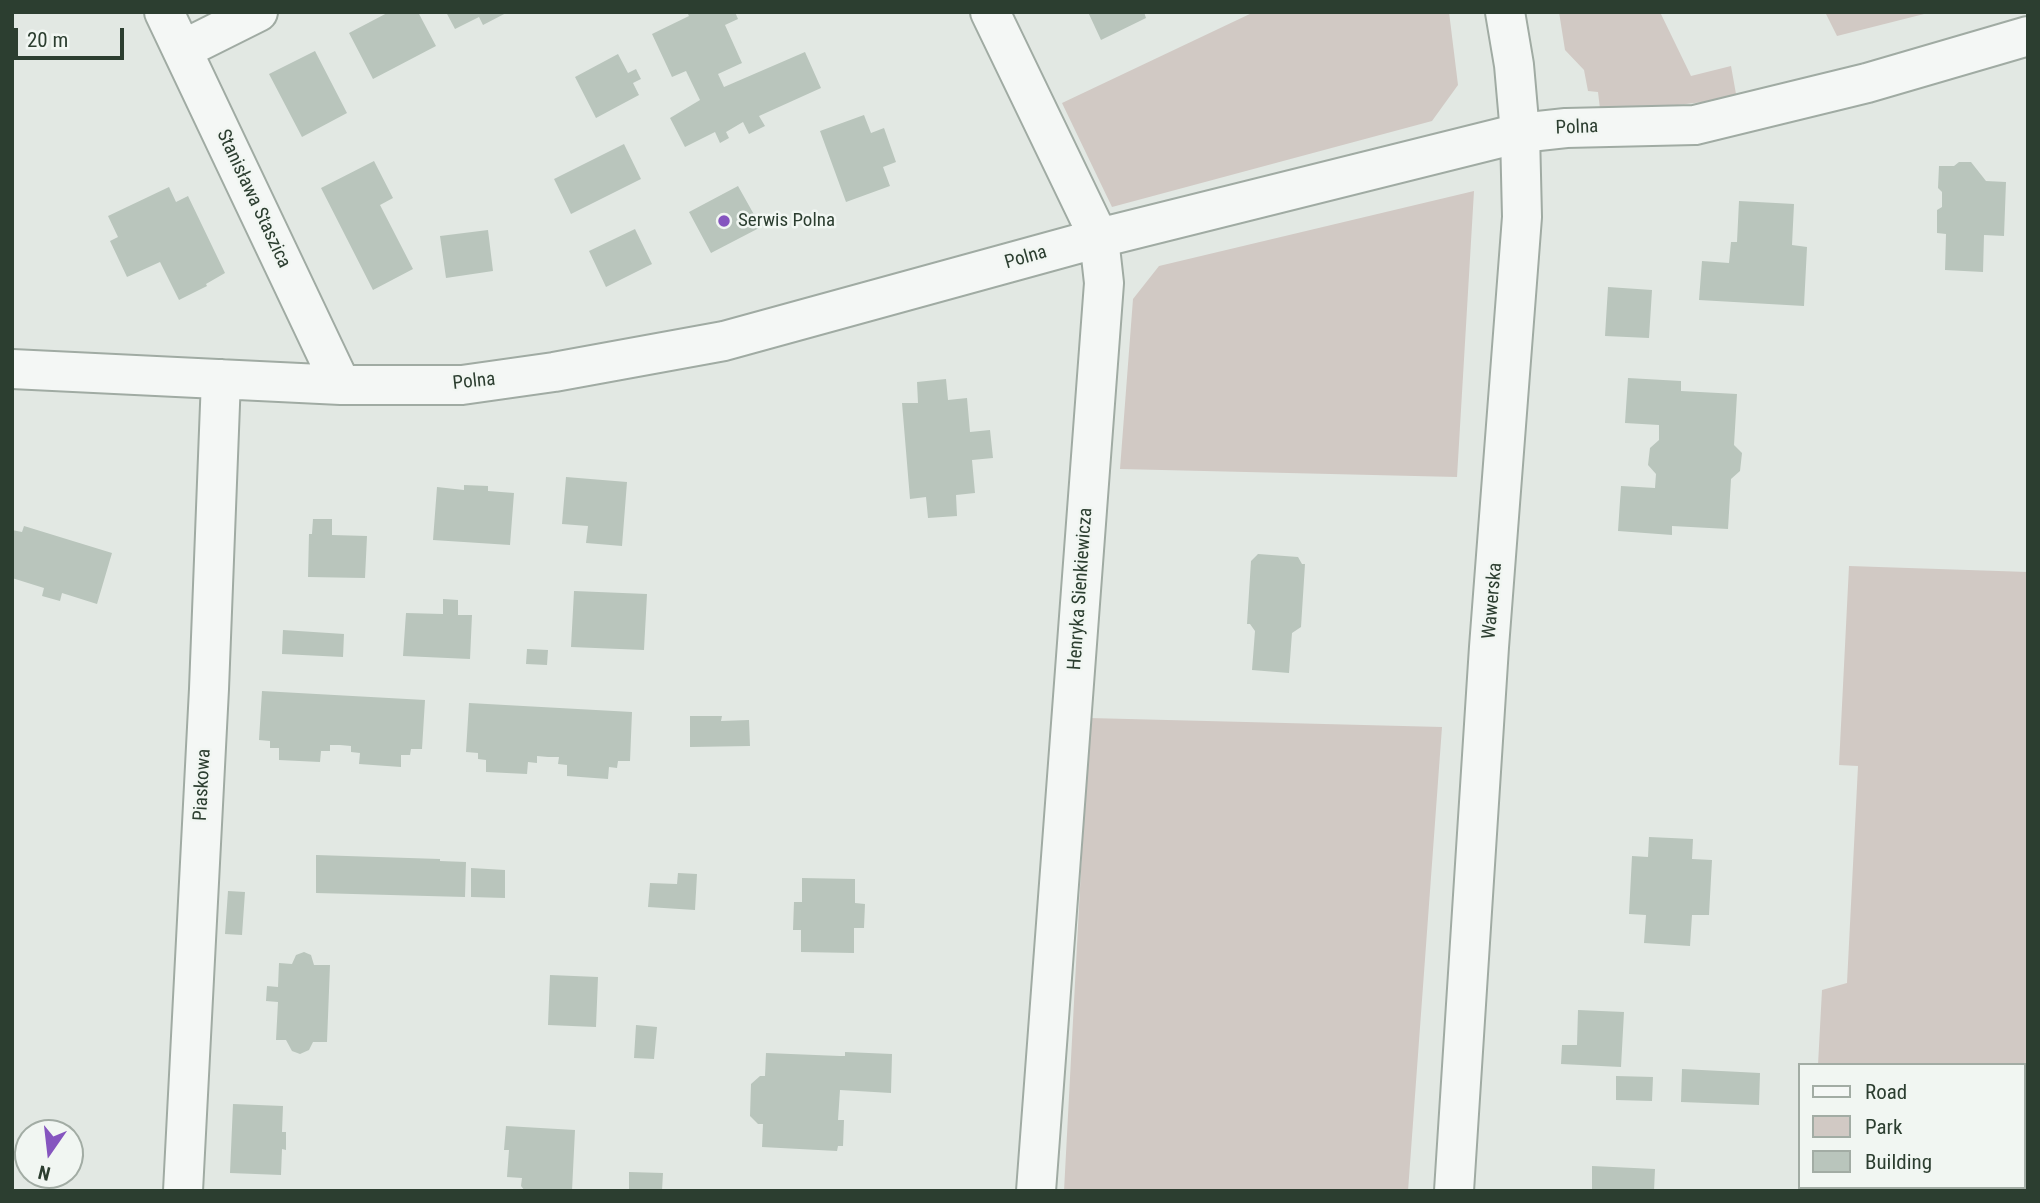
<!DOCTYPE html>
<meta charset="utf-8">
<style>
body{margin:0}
#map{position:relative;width:2040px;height:1203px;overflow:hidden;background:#e2e8e3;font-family:"Roboto Condensed",sans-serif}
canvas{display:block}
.frame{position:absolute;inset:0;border:14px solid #2c3e30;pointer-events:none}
.legend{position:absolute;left:1798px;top:1063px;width:228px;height:126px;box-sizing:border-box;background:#f1f6f2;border:2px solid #a2aca4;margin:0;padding:9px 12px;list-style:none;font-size:21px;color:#2c3e30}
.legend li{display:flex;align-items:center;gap:14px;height:35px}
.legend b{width:35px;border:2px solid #a2aca4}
.north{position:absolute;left:14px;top:1119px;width:70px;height:70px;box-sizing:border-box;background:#f1f6f2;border:2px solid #a2aca4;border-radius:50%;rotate:194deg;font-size:19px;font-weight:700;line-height:28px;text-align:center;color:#2c3e30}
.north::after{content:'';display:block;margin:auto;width:24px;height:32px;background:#8555bf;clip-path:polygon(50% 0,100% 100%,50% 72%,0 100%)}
.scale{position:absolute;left:14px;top:28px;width:110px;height:32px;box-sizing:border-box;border:4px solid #2c3e30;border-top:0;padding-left:9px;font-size:21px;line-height:24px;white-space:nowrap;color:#2c3e30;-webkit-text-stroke:5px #f1f6f2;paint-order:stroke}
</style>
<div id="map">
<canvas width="2040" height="1203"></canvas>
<div class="frame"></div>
<ul class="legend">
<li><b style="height:9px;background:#f4f7f5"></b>Road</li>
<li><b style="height:19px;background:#d1c9c4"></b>Park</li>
<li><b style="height:19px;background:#b9c5bc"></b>Building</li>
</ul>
<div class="north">N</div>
<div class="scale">20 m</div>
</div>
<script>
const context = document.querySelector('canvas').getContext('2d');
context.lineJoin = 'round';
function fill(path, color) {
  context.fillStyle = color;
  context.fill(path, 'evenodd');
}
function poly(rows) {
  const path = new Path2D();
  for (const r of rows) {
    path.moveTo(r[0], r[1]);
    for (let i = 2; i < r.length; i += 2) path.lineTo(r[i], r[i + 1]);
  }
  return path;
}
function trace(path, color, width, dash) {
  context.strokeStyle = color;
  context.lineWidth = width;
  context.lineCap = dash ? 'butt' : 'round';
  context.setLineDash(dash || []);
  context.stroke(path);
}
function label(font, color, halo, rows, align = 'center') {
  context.font = font + ' "Roboto Condensed",sans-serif';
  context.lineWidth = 5;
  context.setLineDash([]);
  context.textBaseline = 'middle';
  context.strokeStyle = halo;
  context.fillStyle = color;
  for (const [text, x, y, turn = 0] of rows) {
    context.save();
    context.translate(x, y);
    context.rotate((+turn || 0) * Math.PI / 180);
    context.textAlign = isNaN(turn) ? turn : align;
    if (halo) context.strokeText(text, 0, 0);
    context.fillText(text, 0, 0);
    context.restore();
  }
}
fill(poly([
 [1254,12,1449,12,1458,85,1432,121,1112,207,1062,103],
 [1559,12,1660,12,1691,76,1731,66,1736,94,1703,102,1652,108,1600,109,1598,92,1588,91,1584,70,1565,50],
 [1825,12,1932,12,1837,36],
 [1474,191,1457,477,1120,469,1133,299,1159,266],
 [1849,566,2028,572,2028,1191,1812,1191,1812,1187,2024,1187,2024,1065,1818,1065,1822,990,1847,983,1858,766,1839,765],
 [1089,718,1442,727,1408,1191,1064,1191]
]), '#d1c9c4');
fill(poly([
 [389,12,418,12,436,46,373,79,349,33],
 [446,12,508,12,483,25,479,17,455,29],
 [687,12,735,12,738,19,725,25,742,63,718,74,724,87,805,52,821,88,759,116,765,126,749,134,743,122,726,132,729,138,720,143,715,132,685,147,670,118,700,100,686,71,672,77,652,34,689,16],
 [1088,12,1144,12,1146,18,1101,40],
 [315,51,347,113,302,137,269,74],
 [618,54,628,73,636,69,641,79,633,83,639,95,596,118,575,77],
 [864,115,871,133,884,128,896,162,883,167,890,186,846,202,820,131],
 [624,144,641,179,571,214,554,179],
 [374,161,393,198,380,205,413,269,373,290,321,188],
 [1959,162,1971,162,1986,181,2006,182,2004,236,1984,235,1983,272,1945,270,1946,234,1937,233,1937,210,1942,207,1942,192,1938,188,1939,166,1954,166],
 [738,186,761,227,711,253,689,212],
 [169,187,176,202,188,196,225,273,206,284,207,286,179,300,160,262,127,277,110,241,118,237,108,216],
 [1739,201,1794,204,1792,245,1807,247,1804,306,1699,300,1702,261,1729,263,1731,242,1737,242],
 [635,229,652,264,606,287,589,251],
 [488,230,493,271,446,278,440,236],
 [1608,287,1652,290,1649,338,1605,336],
 [1628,378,1681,381,1681,391,1737,394,1734,445,1742,453,1740,471,1731,479,1728,529,1672,526,1672,535,1618,531,1621,486,1655,488,1656,474,1648,465,1650,448,1659,440,1659,425,1625,423],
 [946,379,948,400,967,398,970,432,990,430,993,458,972,460,975,493,956,495,957,516,928,518,926,497,910,499,902,403,918,403,917,382],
 [566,477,627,482,622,546,586,543,588,526,562,524],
 [464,485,488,486,488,491,514,493,510,545,433,540,437,487,464,490],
 [313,519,332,519,332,535,367,536,365,578,308,577,309,534,312,534],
 [24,526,112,553,97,604,62,593,60,601,42,596,44,588,12,578,12,530,22,532],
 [1258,554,1298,557,1302,564,1305,564,1301,627,1292,633,1289,673,1252,670,1255,631,1250,624,1247,624,1251,561],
 [574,591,647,594,644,650,571,647],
 [443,599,458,600,458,615,472,615,470,659,403,656,406,613,443,614],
 [283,630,344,634,343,657,282,654],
 [527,649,548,650,547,665,526,664],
 [262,691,425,700,422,749,411,749,410,755,401,755,401,767,359,764,360,753,351,752,351,746,340,745,330,745,330,751,321,751,320,762,279,760,279,748,270,748,270,741,259,740],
 [469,703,632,712,630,761,618,761,617,768,609,767,608,779,567,776,567,765,558,764,559,757,548,757,537,756,537,763,528,762,527,774,486,772,486,760,478,759,478,753,466,752],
 [690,716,722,716,721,721,749,720,750,746,690,747],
 [1649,837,1693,839,1692,859,1712,860,1709,915,1692,915,1690,946,1644,943,1646,915,1629,914,1632,856,1648,857],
 [316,855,440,859,440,861,466,862,465,897,316,893],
 [471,868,505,870,505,898,471,897],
 [678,873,697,874,695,910,648,907,650,883,677,884],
 [802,878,855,879,855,903,865,904,864,928,854,928,854,953,801,952,801,930,793,930,794,902,802,902],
 [228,891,245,892,242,935,225,934],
 [304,952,311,955,314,965,330,965,327,1042,313,1042,309,1050,300,1054,292,1051,286,1040,276,1040,278,1002,266,1001,267,986,278,987,279,963,292,964,296,955],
 [550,975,598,977,596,1027,548,1025],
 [1578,1010,1624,1012,1621,1067,1561,1064,1562,1045,1577,1045],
 [636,1025,657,1027,654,1059,634,1058],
 [845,1052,892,1054,891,1093,840,1090,838,1120,844,1120,843,1146,838,1146,837,1151,762,1147,763,1124,758,1124,750,1116,751,1084,760,1076,765,1076,766,1053,840,1056,845,1056],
 [1682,1069,1760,1073,1759,1105,1681,1102],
 [1616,1076,1653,1077,1652,1101,1616,1100],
 [233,1104,283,1106,282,1132,286,1132,286,1150,282,1149,281,1175,230,1173],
 [506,1126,575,1130,572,1191,525,1191,521,1186,522,1178,507,1177,509,1150,504,1150],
 [1592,1166,1655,1169,1654,1191,1592,1191],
 [629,1172,663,1173,662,1191,629,1191]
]), '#b9c5bc');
const minor = poly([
 [164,12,341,385],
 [990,12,1099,238,1104,283,1036,1191],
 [182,50,258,12],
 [12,369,341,385,462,385,554,372,724,341,1099,238,1520,133,1566,128,1695,125,1867,83,2028,36],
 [183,1191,209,689,221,379]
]);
const tertiary = poly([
 [1454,1191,1489,647,1522,217,1520,133,1514,65,1505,12]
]);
trace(minor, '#a0aba3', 42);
trace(tertiary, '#a0aba3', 42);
trace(minor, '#f4f7f5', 38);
trace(tertiary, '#f4f7f5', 38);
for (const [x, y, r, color] of [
 [724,221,7,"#8555bf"]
]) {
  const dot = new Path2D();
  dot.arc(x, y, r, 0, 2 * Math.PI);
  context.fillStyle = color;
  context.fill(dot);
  trace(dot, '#f1f6f2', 2.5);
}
label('19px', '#2c3e30', '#f1f6f2', [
 ["Polna",1577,128,-2],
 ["Stanisława Staszica",253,199,65],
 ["Polna",1026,258,-16],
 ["Polna",474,382,-6],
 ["Henryka Sienkiewicza",1081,589,-86],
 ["Wawerska",1493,601,-85],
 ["Piaskowa",203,785,-87]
]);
label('19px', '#2c3e30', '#f1f6f2', [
 ["Serwis Polna",738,221]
], 'left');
</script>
